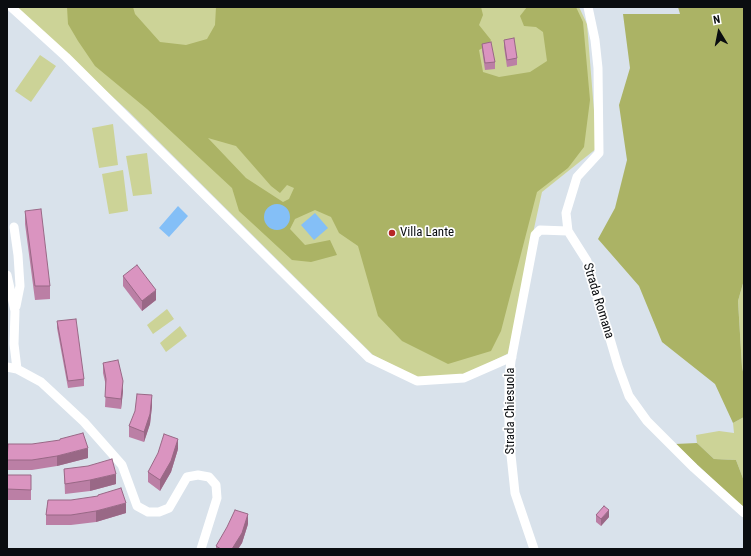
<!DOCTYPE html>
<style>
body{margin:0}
#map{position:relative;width:751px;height:556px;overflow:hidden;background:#d9e2eb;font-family:"Roboto Condensed",sans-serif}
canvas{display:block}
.frame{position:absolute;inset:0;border:8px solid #0a0d10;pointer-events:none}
.north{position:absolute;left:699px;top:12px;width:40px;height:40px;-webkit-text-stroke:3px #fff;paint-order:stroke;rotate:350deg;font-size:11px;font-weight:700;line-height:16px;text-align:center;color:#0a0d10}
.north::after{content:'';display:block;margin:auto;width:14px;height:18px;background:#0a0d10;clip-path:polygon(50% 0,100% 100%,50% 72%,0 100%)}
</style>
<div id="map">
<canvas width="751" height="556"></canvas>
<div class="frame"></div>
<div class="north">N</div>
</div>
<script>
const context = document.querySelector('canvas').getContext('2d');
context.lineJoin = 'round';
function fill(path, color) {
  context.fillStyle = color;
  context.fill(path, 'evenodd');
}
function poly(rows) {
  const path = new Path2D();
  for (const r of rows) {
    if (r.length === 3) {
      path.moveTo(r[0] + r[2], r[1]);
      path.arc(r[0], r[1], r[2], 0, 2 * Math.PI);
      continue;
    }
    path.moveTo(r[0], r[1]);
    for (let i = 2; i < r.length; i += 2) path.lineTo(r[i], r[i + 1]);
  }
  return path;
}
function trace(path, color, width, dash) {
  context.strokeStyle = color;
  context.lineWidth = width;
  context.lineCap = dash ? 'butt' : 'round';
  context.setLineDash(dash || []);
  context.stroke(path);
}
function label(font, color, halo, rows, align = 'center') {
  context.font = font + ' "Roboto Condensed",sans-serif';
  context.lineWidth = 3.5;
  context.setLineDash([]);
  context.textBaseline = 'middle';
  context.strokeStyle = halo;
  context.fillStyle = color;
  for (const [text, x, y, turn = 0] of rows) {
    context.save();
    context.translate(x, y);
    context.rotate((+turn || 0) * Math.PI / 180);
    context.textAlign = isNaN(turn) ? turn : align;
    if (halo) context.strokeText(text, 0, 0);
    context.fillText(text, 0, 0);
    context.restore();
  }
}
fill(poly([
 [14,7,579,7,587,24,597,148,542,192,524,274,509,353,463,376,418,378,373,355,127,110],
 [40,55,56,66,31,102,15,91],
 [113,124,118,165,99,168,92,128],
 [147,153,152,194,133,196,126,156],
 [123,170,128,211,109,214,102,174],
 [744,280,744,376,742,367,738,301],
 [167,309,174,319,153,334,147,325],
 [180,326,187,336,166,352,160,343],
 [744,417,744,481,736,460,714,459,697,443,696,435,719,431,734,433,733,423]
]), '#ccd397');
fill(poly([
 [67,7,133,7,135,14,160,42,186,45,207,39,215,25,216,7,481,7,483,15,479,25,491,40,488,45,479,50,483,72,499,77,530,72,547,61,543,32,536,27,524,26,520,16,527,7,576,7,583,22,590,100,584,147,568,168,537,192,501,331,491,351,448,364,402,341,378,316,358,246,339,233,331,217,315,210,295,219,290,229,305,245,330,240,337,255,311,262,292,260,239,211,232,188,147,109,95,66,78,41,68,24],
 [208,138,236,146,271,186,280,193,287,185,294,188,289,199,283,202,246,178],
 [678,7,744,7,744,280,738,301,742,367,744,376,744,417,733,423,715,384,662,342,639,286,598,239,615,208,627,160,619,105,630,68,623,14,680,14],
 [697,443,714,459,736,460,744,481,744,508,675,444]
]), '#abb365');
fill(poly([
 [277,217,13],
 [178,206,188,216,169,237,159,228],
 [315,213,328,228,314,240,301,225]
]), '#84bff7');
trace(poly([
 [11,7,66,57,369,358,417,381,464,378,512,357],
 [588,7,595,40,598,68,599,153,577,177,566,213,568,231,587,261,618,366,629,396,647,421,694,468,744,513],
 [14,227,18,255,20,286,16,306],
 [7,275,15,311,14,344,17,369],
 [7,367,17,369,41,382,84,422,122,465,137,506,148,512,159,512,169,508,187,477,198,475,209,477,216,485,217,498,201,549],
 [534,549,515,493,509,436,509,379,511,361,535,235,540,230,568,231]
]), '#fff', 9);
fill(poly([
 [504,40,517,58,517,65,507,67,504,47],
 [482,44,495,62,495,69,485,70,482,50],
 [25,211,50,286,50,299,35,300,25,224],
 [123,276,156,300,142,311,123,286],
 [57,321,84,379,84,386,68,388,57,328],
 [103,363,123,391,121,409,105,407,106,386,103,373],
 [152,406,150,424,144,442,129,437,129,426],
 [8,444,88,458,57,466,32,470,7,470],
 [178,449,171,472,160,491,148,482,148,472],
 [64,469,116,484,90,491,65,494],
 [7,475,31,485,31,500,7,500],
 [48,500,126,513,96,522,71,525,46,525,46,515],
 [596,515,609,517,601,526,596,522],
 [248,524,242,543,238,549,216,549,216,546]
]), '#bb7fa5');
fill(poly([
 [156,290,156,300,142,311,142,301],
 [123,381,123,391,121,409,121,399],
 [152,395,152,406,150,424,144,442,144,432],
 [178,439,178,449,171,472,160,491,160,480],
 [88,448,88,458,57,466,57,456],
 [116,474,116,484,90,491,90,480],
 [126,503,126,513,96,522,96,511],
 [609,510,609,517,601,526,601,519],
 [248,514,248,524,242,543,238,549,232,549]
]), '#996886');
const building = poly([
 [514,38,517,58,507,60,504,40,514,38],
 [491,42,495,62,485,63,482,44,491,42],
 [41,209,50,286,35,286,25,211,41,209],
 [137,265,156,290,142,301,123,276,137,265],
 [76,319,84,379,68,381,57,321,76,319],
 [118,360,123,381,121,399,105,397,106,379,103,363,118,360],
 [137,394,152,395,150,414,144,432,129,426,135,411,137,394],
 [83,433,88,448,57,456,32,460,7,460,8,444,32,444,60,440,60,439,83,433],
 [164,434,178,439,171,461,160,480,148,472,158,453,164,434],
 [112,459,116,474,90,480,65,484,64,469,88,466,112,459],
 [7,475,31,475,31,490,7,489,7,475],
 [121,488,126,503,96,511,71,515,46,515,48,500,71,500,98,496,98,495,121,488],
 [604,506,609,510,601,519,596,515,604,506],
 [235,510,248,514,242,533,232,549,221,549,216,546,227,527,235,510]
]);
fill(building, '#da94c0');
trace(building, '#996886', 1);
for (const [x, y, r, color] of [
 [392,233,4,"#b62626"]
]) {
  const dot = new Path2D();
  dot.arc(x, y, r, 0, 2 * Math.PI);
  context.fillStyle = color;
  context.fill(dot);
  trace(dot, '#fff', 1.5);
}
label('13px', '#0a0d10', '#fff', [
 ["Villa Lante",400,233]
], 'left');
label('13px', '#0a0d10', '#fff', [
 ["Strada Romana",598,301,73],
 ["Strada Chiesuola",511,411,-90]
]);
</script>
